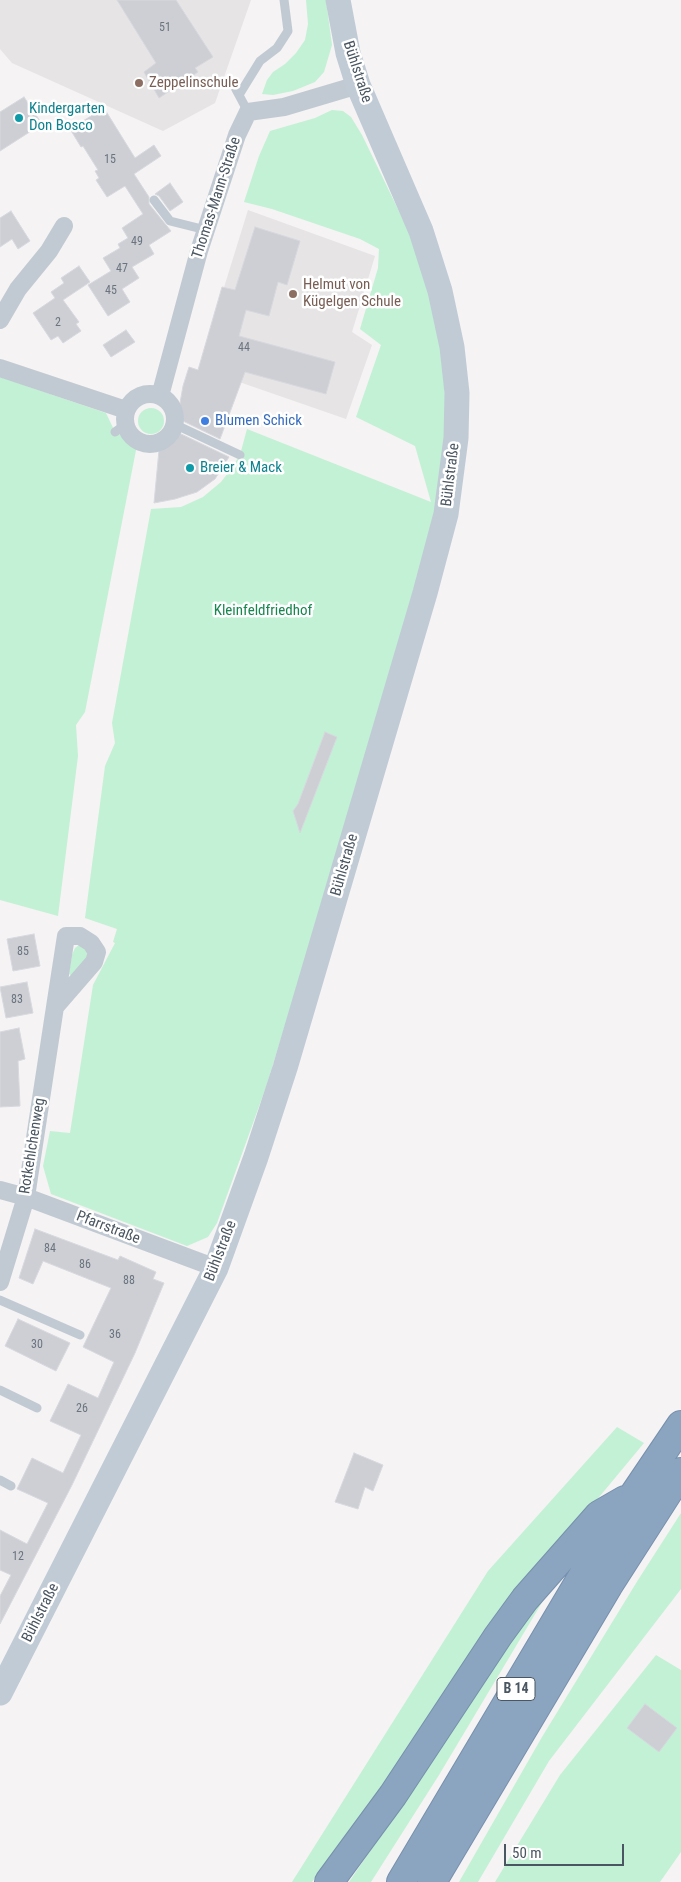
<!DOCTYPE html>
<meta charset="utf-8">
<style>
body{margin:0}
#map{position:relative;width:681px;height:1882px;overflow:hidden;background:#f5f3f3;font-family:"Roboto Condensed",sans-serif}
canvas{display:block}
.scale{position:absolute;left:504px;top:1844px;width:120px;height:22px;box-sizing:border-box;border:2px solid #4a5661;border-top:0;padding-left:6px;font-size:15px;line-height:18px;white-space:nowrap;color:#4a5661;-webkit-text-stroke:4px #fff;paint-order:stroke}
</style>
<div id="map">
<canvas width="681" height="1882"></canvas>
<div class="scale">50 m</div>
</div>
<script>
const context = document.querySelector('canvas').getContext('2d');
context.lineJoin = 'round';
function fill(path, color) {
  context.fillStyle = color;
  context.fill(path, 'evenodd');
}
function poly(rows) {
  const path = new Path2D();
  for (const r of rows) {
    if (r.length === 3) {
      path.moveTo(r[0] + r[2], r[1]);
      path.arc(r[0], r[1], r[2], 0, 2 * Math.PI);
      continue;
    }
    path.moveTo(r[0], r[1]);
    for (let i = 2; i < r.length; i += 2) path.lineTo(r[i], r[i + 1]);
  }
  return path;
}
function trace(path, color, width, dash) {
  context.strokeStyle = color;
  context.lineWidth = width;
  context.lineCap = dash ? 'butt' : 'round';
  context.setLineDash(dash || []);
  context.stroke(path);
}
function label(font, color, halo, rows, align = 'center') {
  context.font = font + ' "Roboto Condensed",sans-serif';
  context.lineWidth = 5;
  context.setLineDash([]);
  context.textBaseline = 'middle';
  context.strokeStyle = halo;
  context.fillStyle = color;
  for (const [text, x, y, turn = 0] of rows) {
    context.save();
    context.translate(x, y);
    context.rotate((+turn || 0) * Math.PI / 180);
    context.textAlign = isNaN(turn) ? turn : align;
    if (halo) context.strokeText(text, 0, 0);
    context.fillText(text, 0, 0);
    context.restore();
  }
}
fill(poly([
 [0,0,251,0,215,103,163,131,12,63,0,49],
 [248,210,375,256,352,332,372,345,346,419,199,368]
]), '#e6e4e5');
fill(poly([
 [306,0,326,0,332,45,324,72,315,82,293,91,273,95,262,94,267,80,273,72,285,64,296,53,305,40,308,24],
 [332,110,343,111,351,117,362,135,396,205,413,241,439,327,446,407,441,502,309,948,266,1087,217,1223,208,1237,187,1246,51,1194,43,1166,50,1131,70,1133,93,985,115,943,113,942,117,929,85,918,105,766,115,743,112,723,151,509,181,507,203,497,221,482,231,469,240,455,247,429,431,502,415,446,356,417,381,345,360,329,378,268,379,249,360,239,272,209,244,202,259,156,270,131,315,118],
 [0,377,106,413,115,432,137,445,85,712,76,725,78,756,58,916,0,900],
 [151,421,13],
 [79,945,87,948,88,958,73,976,70,975,69,973,72,955,75,948],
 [617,1427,644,1443,595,1502,507,1600,394,1770,312,1882,292,1882,488,1571],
 [681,1513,681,1589,549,1761,478,1882,459,1882,542,1737,638,1580],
 [559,1574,439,1775,371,1882,349,1882,383,1832,446,1734],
 [656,1655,681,1670,681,1852,660,1882,495,1882,560,1775]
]), '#c3f1d5');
const building = poly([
 [117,0,176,0,213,57,195,68,198,72,159,98,144,72,156,63,117,0],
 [24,97,42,124,0,151,0,112,24,97],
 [104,108,135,158,154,145,161,156,134,174,149,197,149,204,171,231,149,245,154,254,132,267,139,278,122,289,130,302,108,316,88,285,111,271,103,258,120,248,118,244,128,238,122,228,143,214,125,186,107,197,96,180,99,178,95,171,98,170,83,146,81,147,70,129,104,108],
 [170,183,183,202,170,211,159,196,155,194,170,183],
 [11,211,30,241,18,249,12,239,0,247,0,218,11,211],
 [255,227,300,241,287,285,278,282,269,316,246,310,239,336,335,362,326,394,245,372,220,439,183,421,180,403,183,386,189,367,198,370,222,287,235,290,255,227],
 [79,266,90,282,63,300,79,322,76,324,81,331,63,343,58,336,51,340,33,313,55,298,51,292,64,283,61,278,79,266],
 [126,330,135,342,111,357,103,345,126,330],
 [179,433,229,457,215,479,197,492,175,499,154,503,159,450,166,446,179,433],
 [325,732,337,737,300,833,293,811,298,804,325,732],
 [34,934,40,966,13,971,7,939,34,934],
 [27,982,33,1013,6,1018,0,987,27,982],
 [19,1028,25,1059,18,1061,20,1106,0,1107,0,1032,19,1028],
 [35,1229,118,1260,120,1256,156,1272,153,1279,164,1283,135,1353,72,1485,0,1624,0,1596,11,1575,0,1570,0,1530,27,1544,48,1503,17,1489,32,1458,63,1473,81,1435,50,1421,68,1384,98,1398,114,1362,83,1347,111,1288,43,1261,33,1284,19,1278,35,1229],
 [18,1319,70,1343,56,1371,5,1346,18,1319],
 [354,1453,383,1465,373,1491,365,1487,358,1509,335,1502,354,1453],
 [645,1704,677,1728,659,1752,627,1728,645,1704]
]);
fill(building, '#cdcfd5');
trace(building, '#d7d9de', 1);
const highway = poly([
 [329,1882,393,1795,498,1636,525,1599,599,1515,625,1500],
 [401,1882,600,1547,633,1496,681,1425],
 [432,1882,608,1586,681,1472]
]);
trace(highway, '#7690ad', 30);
trace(poly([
 [232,82,248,112],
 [239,95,260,61,277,48,288,31,284,0],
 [154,200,170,221,206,230],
 [174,424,240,455],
 [115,432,125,425],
 [0,1300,80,1335],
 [0,1390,37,1408],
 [0,1480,11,1486]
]), '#c1cad2', 9);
trace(poly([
 [0,320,18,289,49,251,64,226],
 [0,368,126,410],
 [150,419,25],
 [160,396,199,251,237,135,248,112,284,107,358,85],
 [0,1190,26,1197,216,1268],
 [0,1282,26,1197,55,1007,66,936,80,936,91,943,97,952,94,962,55,1007]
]), '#c1cad2', 18);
trace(poly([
 [0,1693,216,1268,256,1157,285,1068,425,593,446,514,456,438,457,393,452,347,440,291,421,231,358,85,348,53,338,0]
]), '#c1cbd6', 25);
trace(highway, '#8ba5c1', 28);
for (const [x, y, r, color] of [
 [139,83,5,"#8d6e63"],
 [19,118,5,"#0f9aa8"],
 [293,294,5,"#8d6e63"],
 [205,421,5,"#3f7fe0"],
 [190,468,5,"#0f9aa8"]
]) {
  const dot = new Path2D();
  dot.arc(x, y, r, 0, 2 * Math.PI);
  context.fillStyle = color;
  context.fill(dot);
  trace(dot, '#fff', 2);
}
label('12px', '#6b747e', null, [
 ["51",165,28],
 ["15",110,160],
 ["49",137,242],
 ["47",122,269],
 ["45",111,291],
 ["2",58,323],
 ["44",244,348],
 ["85",23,952],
 ["83",17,1000],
 ["84",50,1249],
 ["86",85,1265],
 ["88",129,1281],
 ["36",115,1335],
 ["30",37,1345],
 ["26",82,1409],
 ["12",18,1557]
]);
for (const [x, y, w] of [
 [516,1689,38]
]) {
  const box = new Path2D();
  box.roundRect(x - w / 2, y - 11.5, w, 23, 4);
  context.fillStyle = '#fff';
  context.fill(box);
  trace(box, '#4a5661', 1);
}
label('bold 14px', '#4a5661', null, [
 ["B 14",516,1689]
]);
label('15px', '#4a5661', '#fff', [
 ["Bühlstraße",357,72,72],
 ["Thomas-Mann-Straße",217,198,-72],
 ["Bühlstraße",451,475,-83],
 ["Bühlstraße",345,865,-74],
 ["Rotkehlchenweg",33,1146,-81],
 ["Pfarrstraße",108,1228,21],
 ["Bühlstraße",221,1251,-69],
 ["Bühlstraße",41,1613,-63]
]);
label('15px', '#785e54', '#fff', [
 ["Zeppelinschule",149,83],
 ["Helmut von",303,285],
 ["Kügelgen Schule",303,302]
], 'left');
label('15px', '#0d838f', '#fff', [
 ["Kindergarten",29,109],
 ["Don Bosco",29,126],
 ["Breier & Mack",200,468]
], 'left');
label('15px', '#366cbe', '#fff', [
 ["Blumen Schick",215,421]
], 'left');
label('15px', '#17864f', '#fff', [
 ["Kleinfeldfriedhof",263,611]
]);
</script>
